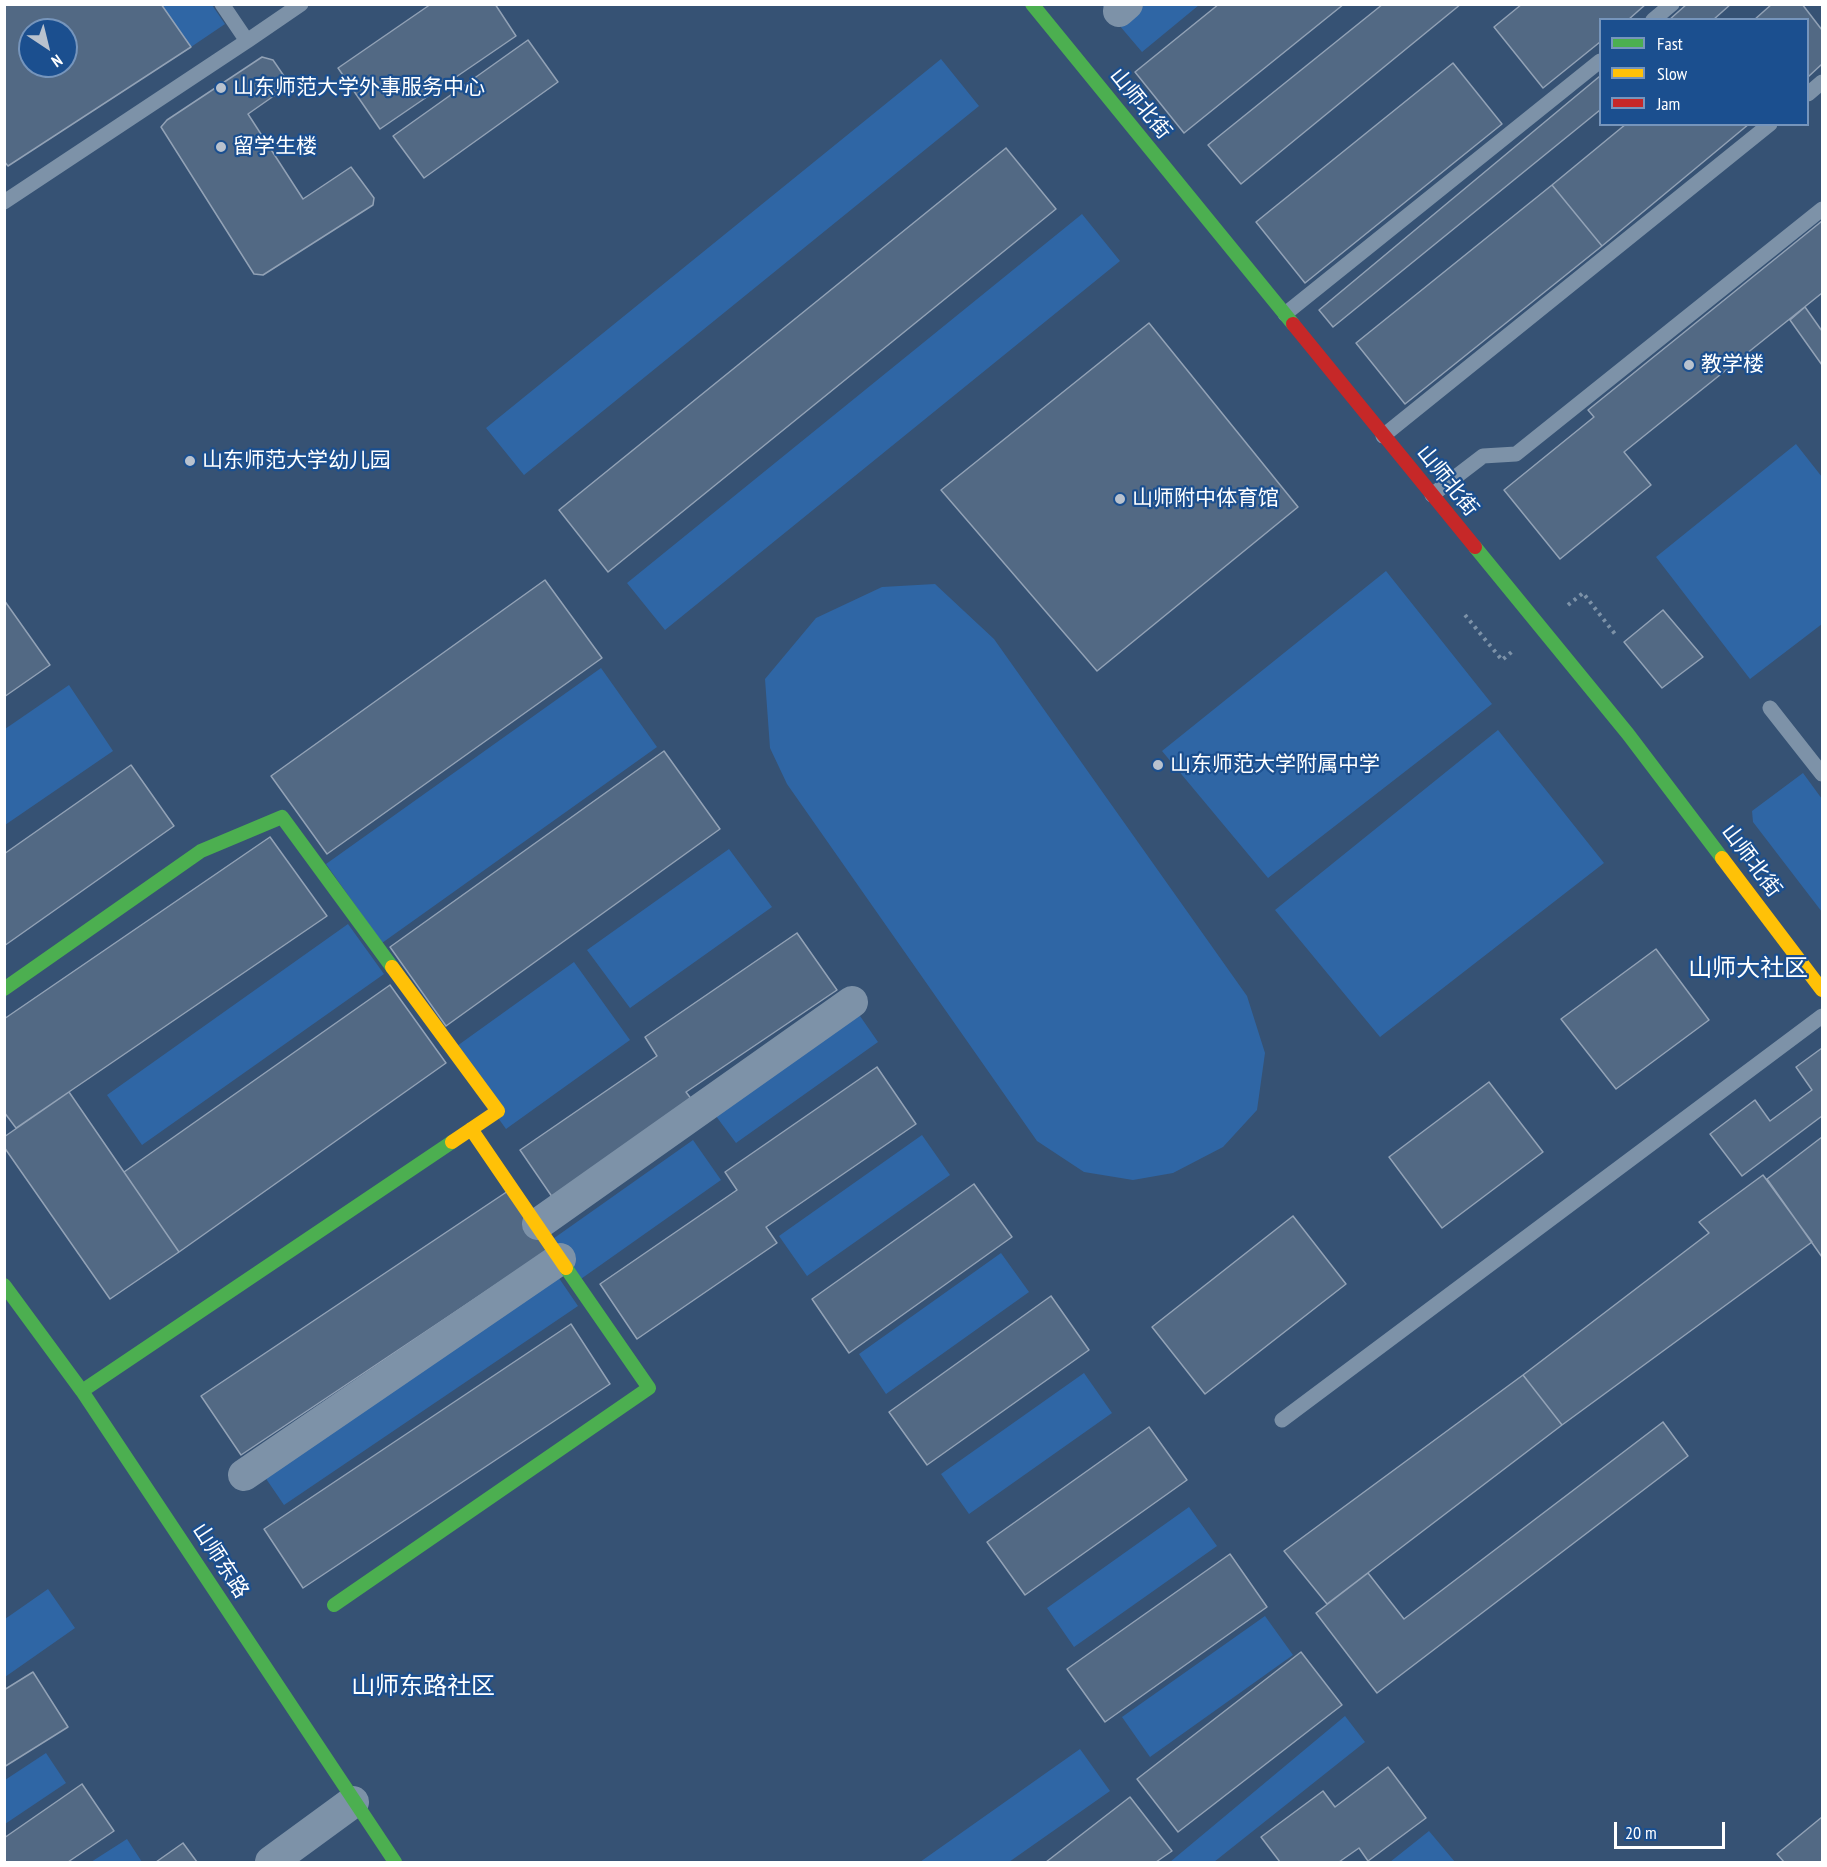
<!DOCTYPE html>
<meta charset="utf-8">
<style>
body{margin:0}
#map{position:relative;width:1827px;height:1867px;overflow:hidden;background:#365274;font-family:"PT Sans Narrow",sans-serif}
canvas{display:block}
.frame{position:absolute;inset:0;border:6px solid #fff;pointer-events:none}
.legend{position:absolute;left:1599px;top:18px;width:210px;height:108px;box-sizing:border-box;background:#1b4f8f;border:2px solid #7695bc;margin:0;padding:8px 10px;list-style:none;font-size:18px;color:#fff}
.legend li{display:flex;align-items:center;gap:12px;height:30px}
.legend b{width:30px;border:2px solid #7695bc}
.north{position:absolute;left:18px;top:18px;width:60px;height:60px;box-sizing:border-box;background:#1b4f8f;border:2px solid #7695bc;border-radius:50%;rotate:145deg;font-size:16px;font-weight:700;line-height:24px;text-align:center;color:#fff}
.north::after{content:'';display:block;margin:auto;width:21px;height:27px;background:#b9c2ce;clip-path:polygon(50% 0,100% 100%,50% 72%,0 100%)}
.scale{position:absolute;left:1614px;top:1822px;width:111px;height:27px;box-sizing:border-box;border:3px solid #fff;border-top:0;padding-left:8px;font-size:18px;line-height:21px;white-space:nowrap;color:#fff;-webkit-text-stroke:4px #1b4f8f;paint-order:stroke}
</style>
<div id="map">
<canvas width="1827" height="1867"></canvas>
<div class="frame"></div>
<ul class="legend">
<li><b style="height:8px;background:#4caf50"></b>Fast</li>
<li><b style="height:8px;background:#ffc107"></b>Slow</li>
<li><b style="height:8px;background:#c62828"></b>Jam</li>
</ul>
<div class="north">N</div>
<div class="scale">20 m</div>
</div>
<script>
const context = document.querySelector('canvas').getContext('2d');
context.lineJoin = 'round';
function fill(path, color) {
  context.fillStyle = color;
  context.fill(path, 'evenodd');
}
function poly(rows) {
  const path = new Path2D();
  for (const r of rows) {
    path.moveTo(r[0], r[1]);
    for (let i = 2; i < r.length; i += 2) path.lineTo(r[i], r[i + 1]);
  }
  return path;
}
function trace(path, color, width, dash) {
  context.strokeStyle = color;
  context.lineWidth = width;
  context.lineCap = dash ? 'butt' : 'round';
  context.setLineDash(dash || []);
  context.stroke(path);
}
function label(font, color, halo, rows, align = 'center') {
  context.font = font + ' "PT Sans Narrow","Noto Sans SC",sans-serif';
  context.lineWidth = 4.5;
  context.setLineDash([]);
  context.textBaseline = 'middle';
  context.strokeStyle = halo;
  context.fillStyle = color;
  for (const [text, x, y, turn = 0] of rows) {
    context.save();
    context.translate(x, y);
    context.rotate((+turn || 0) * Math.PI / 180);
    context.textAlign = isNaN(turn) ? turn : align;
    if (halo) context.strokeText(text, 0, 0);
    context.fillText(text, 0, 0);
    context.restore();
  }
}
fill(poly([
 [161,5,212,5,225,24,191,47],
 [1102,5,1199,5,1142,52],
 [941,59,979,106,524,475,486,428],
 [1082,214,1120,261,665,630,627,583],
 [1796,444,1822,477,1822,624,1750,679,1656,557],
 [1386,571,1492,704,1268,878,1162,751],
 [935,584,994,639,1247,996,1265,1053,1257,1110,1223,1147,1173,1173,1133,1180,1084,1172,1037,1141,787,784,770,748,765,679,816,618,882,587],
 [601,668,657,747,382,943,326,864],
 [69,685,113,751,5,825,5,729],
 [1498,730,1604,863,1380,1037,1275,910],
 [1803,773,1822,799,1822,912,1753,822,1752,811],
 [729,849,772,907,630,1008,587,950],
 [348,924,384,974,142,1145,107,1095],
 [574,962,630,1040,506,1129,450,1051],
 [851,1003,878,1042,736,1143,707,1104],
 [922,1135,950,1175,807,1276,779,1236],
 [693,1140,721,1180,578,1281,550,1241],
 [1001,1253,1029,1292,886,1394,859,1354],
 [550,1265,578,1306,284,1505,256,1464],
 [1084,1373,1112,1413,969,1514,941,1474],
 [1189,1507,1217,1546,1074,1647,1047,1608],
 [48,1589,75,1628,5,1677,5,1619],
 [1265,1616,1293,1655,1150,1757,1122,1717],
 [1345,1716,1365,1742,1214,1862,1170,1862],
 [1080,1749,1110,1791,1009,1862,920,1862],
 [46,1753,66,1783,5,1824,5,1780],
 [1429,1831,1455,1862,1390,1862],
 [127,1839,142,1862,91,1862]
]), '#2f66a5');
const building = poly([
 [4,4,161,4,191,47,8,166,4,161,4,4],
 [30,30,66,30,66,66,30,66,30,30],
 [431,4,495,4,516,36,380,129,338,68,431,4],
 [1219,4,1344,4,1184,133,1135,72,1219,4],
 [1383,4,1461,4,1241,184,1208,145,1383,4],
 [1522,4,1646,4,1628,20,1600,20,1600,42,1543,88,1494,27,1522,4],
 [1687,4,1731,4,1713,20,1669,20,1687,4],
 [1772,4,1802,4,1822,30,1822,64,1808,77,1808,20,1754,20,1772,4],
 [528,40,558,82,424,178,393,136,528,40],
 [262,57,273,60,286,79,288,86,248,114,303,199,351,167,374,198,373,205,263,275,254,274,161,127,167,120,262,57],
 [1453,63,1502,124,1305,283,1256,222,1453,63],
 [1600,76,1600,110,1333,327,1319,310,1600,76],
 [1626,124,1749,124,1602,246,1552,185,1626,124],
 [1006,148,1056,209,608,572,559,510,1006,148],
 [1552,185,1602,246,1405,404,1356,343,1552,185],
 [1822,221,1822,293,1624,452,1651,485,1560,559,1504,490,1594,417,1588,410,1822,221],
 [1805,307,1822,331,1822,365,1790,320,1805,307],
 [1149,323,1298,507,1097,671,941,490,1149,323],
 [545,580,602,658,327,854,271,776,545,580],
 [4,600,50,665,4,697,4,600],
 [1663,610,1703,657,1662,688,1624,642,1663,610],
 [664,751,720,829,446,1026,390,947,664,751],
 [131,765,174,826,4,946,4,854,131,765],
 [270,837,327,916,16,1128,4,1112,4,1019,270,837],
 [797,933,837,990,686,1092,698,1108,557,1204,520,1150,657,1056,645,1037,797,933],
 [1656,949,1709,1020,1616,1089,1561,1019,1656,949],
 [390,985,446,1063,179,1252,124,1172,390,985],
 [1822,1048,1822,1116,1742,1176,1710,1134,1755,1100,1770,1121,1812,1090,1796,1067,1822,1048],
 [877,1067,916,1124,766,1227,777,1243,637,1339,600,1284,737,1190,725,1172,877,1067],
 [1489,1082,1543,1152,1442,1228,1389,1157,1489,1082],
 [69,1092,179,1252,110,1299,4,1147,4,1137,69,1092],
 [1822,1137,1822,1257,1767,1179,1822,1137],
 [1763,1175,1812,1242,1562,1425,1523,1375,1709,1233,1699,1222,1763,1175],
 [974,1184,1012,1237,849,1353,812,1299,974,1184],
 [508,1191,548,1250,241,1455,201,1396,508,1191],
 [1293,1216,1346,1284,1205,1394,1152,1327,1293,1216],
 [1051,1296,1089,1350,927,1465,889,1412,1051,1296],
 [571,1324,610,1384,303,1588,264,1529,571,1324],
 [1523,1375,1562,1425,1327,1604,1284,1551,1523,1375],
 [1663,1422,1688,1456,1377,1693,1316,1613,1368,1573,1404,1619,1663,1422],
 [1149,1427,1187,1480,1025,1595,987,1542,1149,1427],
 [1230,1554,1267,1607,1105,1722,1067,1669,1230,1554],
 [1301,1652,1342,1705,1178,1832,1137,1779,1301,1652],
 [33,1672,68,1727,4,1767,4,1690,33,1672],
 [1388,1767,1426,1818,1368,1861,1359,1848,1339,1862,1280,1862,1261,1837,1323,1791,1335,1807,1388,1767],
 [82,1784,114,1831,68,1862,4,1862,4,1838,82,1784],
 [1130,1797,1172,1851,1156,1862,1046,1862,1130,1797],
 [1822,1817,1822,1862,1784,1862,1777,1854,1822,1817],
 [183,1843,197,1862,156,1862,183,1843]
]);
fill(building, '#526984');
trace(building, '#92a2b6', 1.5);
trace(poly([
 [1568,605,1583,593,1615,634],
 [1465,615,1502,660,1514,650]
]), '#7d92a8', 4, [3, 4.5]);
trace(poly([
 [1653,20,1672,4],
 [247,41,301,4],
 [1808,94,1822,82],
 [4,202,247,41,222,4],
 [1285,314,1600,61],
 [1383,436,1770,124],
 [1432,495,1483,456,1516,454,1822,209],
 [1770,708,1822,774],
 [1282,1420,1822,1016]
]), '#7d92a8', 15);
trace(poly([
 [1119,11,1127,4],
 [538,1224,852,1002],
 [244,1475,560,1259],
 [271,1862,353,1802]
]), '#7d92a8', 32);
trace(poly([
 [1032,4,1293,324],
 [1475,547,1628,734,1722,858],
 [4,989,201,851,282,817,392,967],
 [4,1285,82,1391,395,1862],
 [82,1391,452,1142],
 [334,1605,649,1388,566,1268]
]), '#4caf50', 14);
trace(poly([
 [1722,858,1822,990],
 [392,967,498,1111,452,1142],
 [471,1129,566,1268]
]), '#ffc107', 14);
trace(poly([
 [1293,324,1475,547]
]), '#c62828', 14);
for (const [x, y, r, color] of [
 [221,88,6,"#b9c2ce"],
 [221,147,6,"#b9c2ce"],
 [1689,365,6,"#b9c2ce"],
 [190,461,6,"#b9c2ce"],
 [1120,499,6,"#b9c2ce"],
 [1158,765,6,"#b9c2ce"]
]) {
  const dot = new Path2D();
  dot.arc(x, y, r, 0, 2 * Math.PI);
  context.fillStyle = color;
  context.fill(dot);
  trace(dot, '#1b4f8f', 2);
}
label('21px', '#fff', '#1b4f8f', [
 ["山东师范大学外事服务中心",233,88],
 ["留学生楼",233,147],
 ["教学楼",1701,365],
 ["山东师范大学幼儿园",202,461],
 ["山师附中体育馆",1132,499],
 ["山东师范大学附属中学",1170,765]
], 'left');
label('21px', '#fff', '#1b4f8f', [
 ["山师北街",1140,104,51],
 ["山师北街",1447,481,51],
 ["山师北街",1751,861,53],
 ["山师东路",220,1561,57]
]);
label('24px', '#fff', '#1b4f8f', [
 ["山师大社区",1748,969],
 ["山师东路社区",423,1687]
]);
</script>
